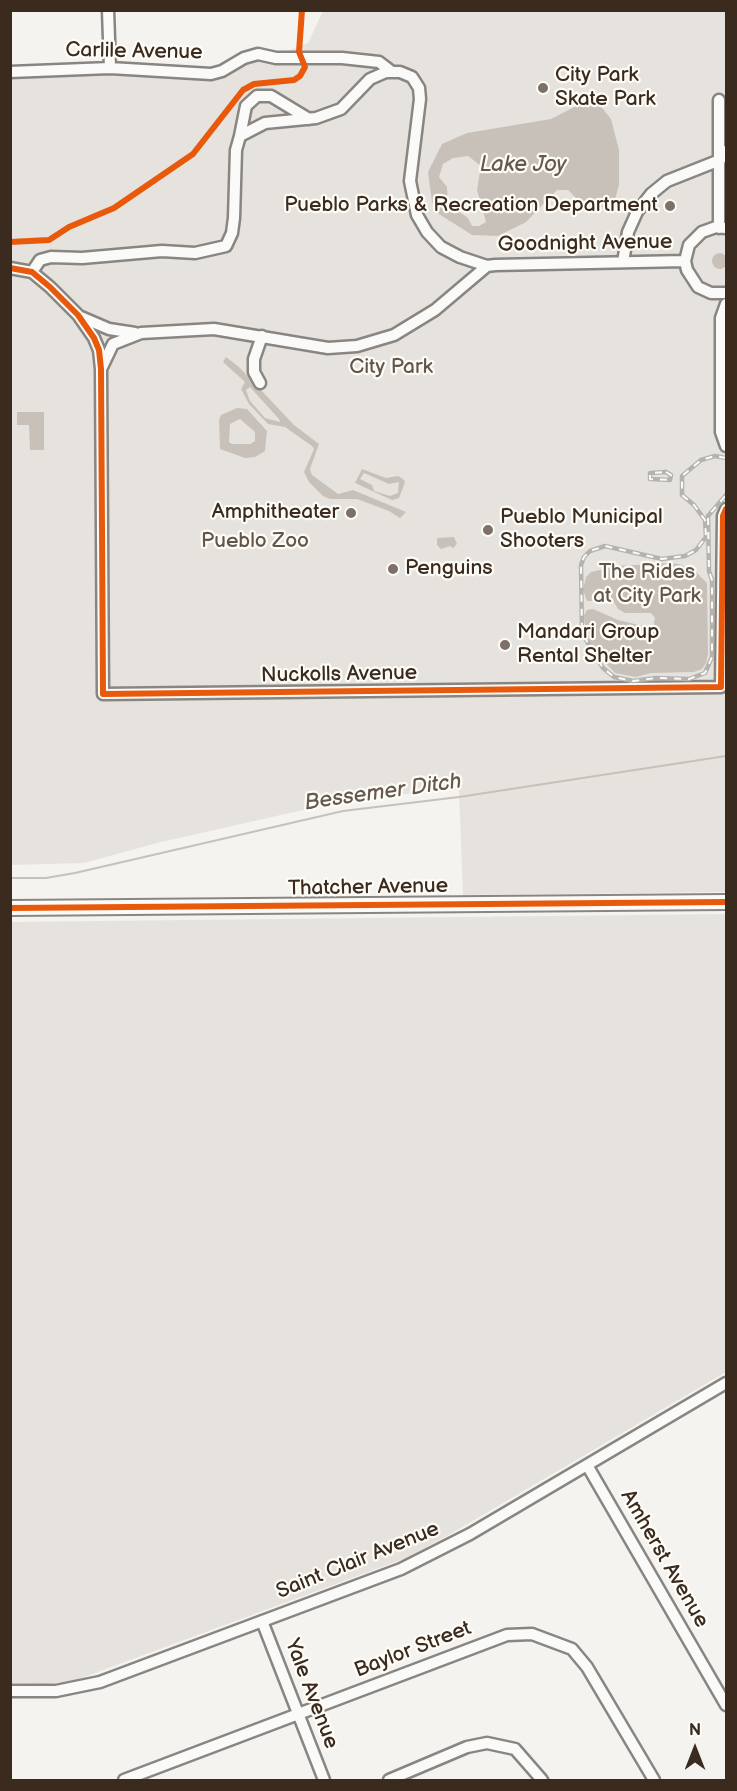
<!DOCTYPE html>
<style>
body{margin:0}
#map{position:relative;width:737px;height:1791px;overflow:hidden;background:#f4f3ef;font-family:"Balsamiq Sans",sans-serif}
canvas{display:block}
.frame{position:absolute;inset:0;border:12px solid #3b2a1e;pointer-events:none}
.north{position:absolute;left:665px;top:1719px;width:60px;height:60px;-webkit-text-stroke:4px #fdfcf7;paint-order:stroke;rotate:0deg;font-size:16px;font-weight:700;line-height:24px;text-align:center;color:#3b2a1e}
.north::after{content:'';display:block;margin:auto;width:21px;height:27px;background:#3b2a1e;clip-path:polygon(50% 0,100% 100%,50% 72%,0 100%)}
</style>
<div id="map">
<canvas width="737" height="1791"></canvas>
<div class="frame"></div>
<div class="north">N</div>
</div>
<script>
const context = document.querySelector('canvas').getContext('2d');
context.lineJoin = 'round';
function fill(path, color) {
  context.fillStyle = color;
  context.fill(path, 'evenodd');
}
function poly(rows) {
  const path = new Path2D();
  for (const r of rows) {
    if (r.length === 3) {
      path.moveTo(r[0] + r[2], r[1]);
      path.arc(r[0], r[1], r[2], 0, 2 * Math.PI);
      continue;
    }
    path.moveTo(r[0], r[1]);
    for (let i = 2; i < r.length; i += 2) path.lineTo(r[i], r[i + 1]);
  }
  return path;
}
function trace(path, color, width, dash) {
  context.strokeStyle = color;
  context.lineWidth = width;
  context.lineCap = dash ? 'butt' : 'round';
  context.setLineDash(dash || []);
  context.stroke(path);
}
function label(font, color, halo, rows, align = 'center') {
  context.font = font + ' "Balsamiq Sans",sans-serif';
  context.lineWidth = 4.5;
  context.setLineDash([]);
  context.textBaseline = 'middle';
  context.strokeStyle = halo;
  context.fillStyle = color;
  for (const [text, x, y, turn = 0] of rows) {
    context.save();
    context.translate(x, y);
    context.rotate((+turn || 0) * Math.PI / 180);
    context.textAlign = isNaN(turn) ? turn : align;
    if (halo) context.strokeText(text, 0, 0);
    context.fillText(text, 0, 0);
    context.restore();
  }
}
fill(poly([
 [323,11,726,11,726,253,718,253,712,260,716,268,726,269,726,892,463,895,459,789,352,799,161,842,84,863,11,865,11,72,211,74,244,58,273,57,308,43],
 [726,914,726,1372,447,1536,406,1558,76,1680,44,1684,11,1683,11,922]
]), '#e6e3de');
fill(poly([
 [584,102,599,104,611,119,619,150,619,185,615,200,605,208,584,206,568,190,557,190,526,222,498,236,472,235,439,214,432,202,428,172,442,144,467,133,551,119],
 [468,156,481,166,477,190,486,222,479,226,472,226,468,218,448,204,447,187,439,177,443,164,453,158],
 [720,261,8],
 [226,357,239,367,294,425,319,444,310,469,312,475,338,494,353,490,406,512,400,518,389,511,357,499,330,499,323,496,309,482,304,472,314,449,312,446,285,427,268,424,249,404,241,389,245,382,223,362],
 [250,387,279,419,280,422,265,418,250,401,246,390],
 [237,408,247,409,267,431,265,451,255,457,245,458,220,449,219,420,221,415],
 [240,419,255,432,255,441,250,444,232,444,229,442,230,424],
 [17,412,44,412,44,450,30,450,29,425,17,425],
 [362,469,386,478,398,476,403,479,405,482,399,498,392,500,355,483],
 [364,473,389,484,399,482,398,493,390,496,374,491,372,485,360,479],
 [454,537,457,544,453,548,450,546,441,549,437,545,437,538],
 [670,563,679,564,695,571,707,583,708,654,706,663,702,669,694,672,651,673,636,677,615,673,592,648,588,639,585,629,584,615,587,610,593,609,618,620,647,627,653,627,655,618,651,613,625,613,618,609,611,597,601,601,587,601,583,590,586,577,591,572,616,566]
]), '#c7c1ba');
trace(poly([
 [10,878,46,878,75,873,343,811,459,797,726,756]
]), '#c7c1ba', 2);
const minor = poly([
 [108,10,110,68],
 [10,72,110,68,211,74,222,71,244,58,258,54,276,58,342,58,379,62,392,72],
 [719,100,719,228],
 [240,136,246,106,257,96,271,96,309,119],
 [726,228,716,227,702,232,689,245,685,261,687,270,698,287,711,293,726,293],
 [623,262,628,232,637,212,651,194,667,181,720,160,726,151],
 [10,268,32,272,50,287,78,315,94,338,99,350,101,369,103,694,721,687,723,516,726,509],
 [32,272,40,260,51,257,82,258,162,251,195,253,226,246,232,233,234,218,236,150,240,136,265,123,316,118,341,109,370,79,386,72,400,72,412,77,419,88,420,99,410,181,417,215,427,232,441,247,460,257,487,266],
 [726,304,721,318,721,432,726,446],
 [81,317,109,329,135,333],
 [102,367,113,344,141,333,214,329,328,348,357,346,394,335,435,310,487,266,495,265,685,261],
 [260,383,254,372,254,359,262,336],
 [587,1465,726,1705],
 [262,1621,324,1780],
 [10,1691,56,1691,100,1682,401,1569,470,1534,726,1383],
 [124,1780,507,1635,532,1634,572,1649,587,1667,654,1780],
 [389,1780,467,1747,487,1743,515,1749,542,1780]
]);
const major = poly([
 [10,908,726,902]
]);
trace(minor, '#898681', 15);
trace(major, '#898681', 18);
trace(minor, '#fafaf8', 10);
trace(major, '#fafaf8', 14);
const rail = poly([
 [726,458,715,456,701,460,682,476,682,495,694,505,705,520,706,537,696,550,685,556,662,559,605,546,590,551,584,557,581,565,582,633,603,668,614,677,633,681,656,678,689,679,705,673,712,657,712,580,709,571,708,516,726,495],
 [666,472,671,475,670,480,650,479,650,473,666,472]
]);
trace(rail, '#b5b3b0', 4.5);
trace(rail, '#fdfcf7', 2, [7]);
trace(poly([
 [10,242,49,240,69,227,114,208,193,154,243,90,254,84,294,80,300,76,305,67,299,52,302,10],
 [10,268,32,272,50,287,78,315,94,338,99,350,101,369,103,694,721,687,723,516,726,509],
 [10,908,726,902]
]), '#e8590c', 6);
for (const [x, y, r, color] of [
 [543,88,6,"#7c7067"],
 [670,206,6,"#7c7067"],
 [351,513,6,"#7c7067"],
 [488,530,6,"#7c7067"],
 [393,569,6,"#7c7067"],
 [505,645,6,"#7c7067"]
]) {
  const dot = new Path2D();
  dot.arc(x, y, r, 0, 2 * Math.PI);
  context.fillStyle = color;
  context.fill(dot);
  trace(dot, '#fdfcf7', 2);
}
label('21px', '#3b2a1e', '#fdfcf7', [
 ["Carlile Avenue",134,52,1],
 ["Goodnight Avenue",585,244,-1],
 ["Nuckolls Avenue",339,675,-1],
 ["Thatcher Avenue",368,888,-1],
 ["Amherst Avenue",664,1559,60],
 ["Saint Clair Avenue",358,1561,-22],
 ["Baylor Street",413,1650,-21],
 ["Yale Avenue",311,1694,69]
]);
label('21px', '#3b2a1e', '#fdfcf7', [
 ["City Park",555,76],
 ["Skate Park",555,100],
 ["Pueblo Parks & Recreation Department",658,206,"right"],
 ["Amphitheater",339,513,"right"],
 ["Pueblo Municipal",500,518],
 ["Shooters",500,542],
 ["Penguins",405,569],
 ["Mandari Group",517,633],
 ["Rental Shelter",517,657]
], 'left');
label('21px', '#63554a', '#fdfcf7', [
 ["City Park",391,368],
 ["Pueblo Zoo",255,542],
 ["The Rides",647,573],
 ["at City Park",647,597]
]);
label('italic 22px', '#65584d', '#fdfcf7', [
 ["Lake Joy",523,165],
 ["Bessemer Ditch",383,793,-8]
]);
</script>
